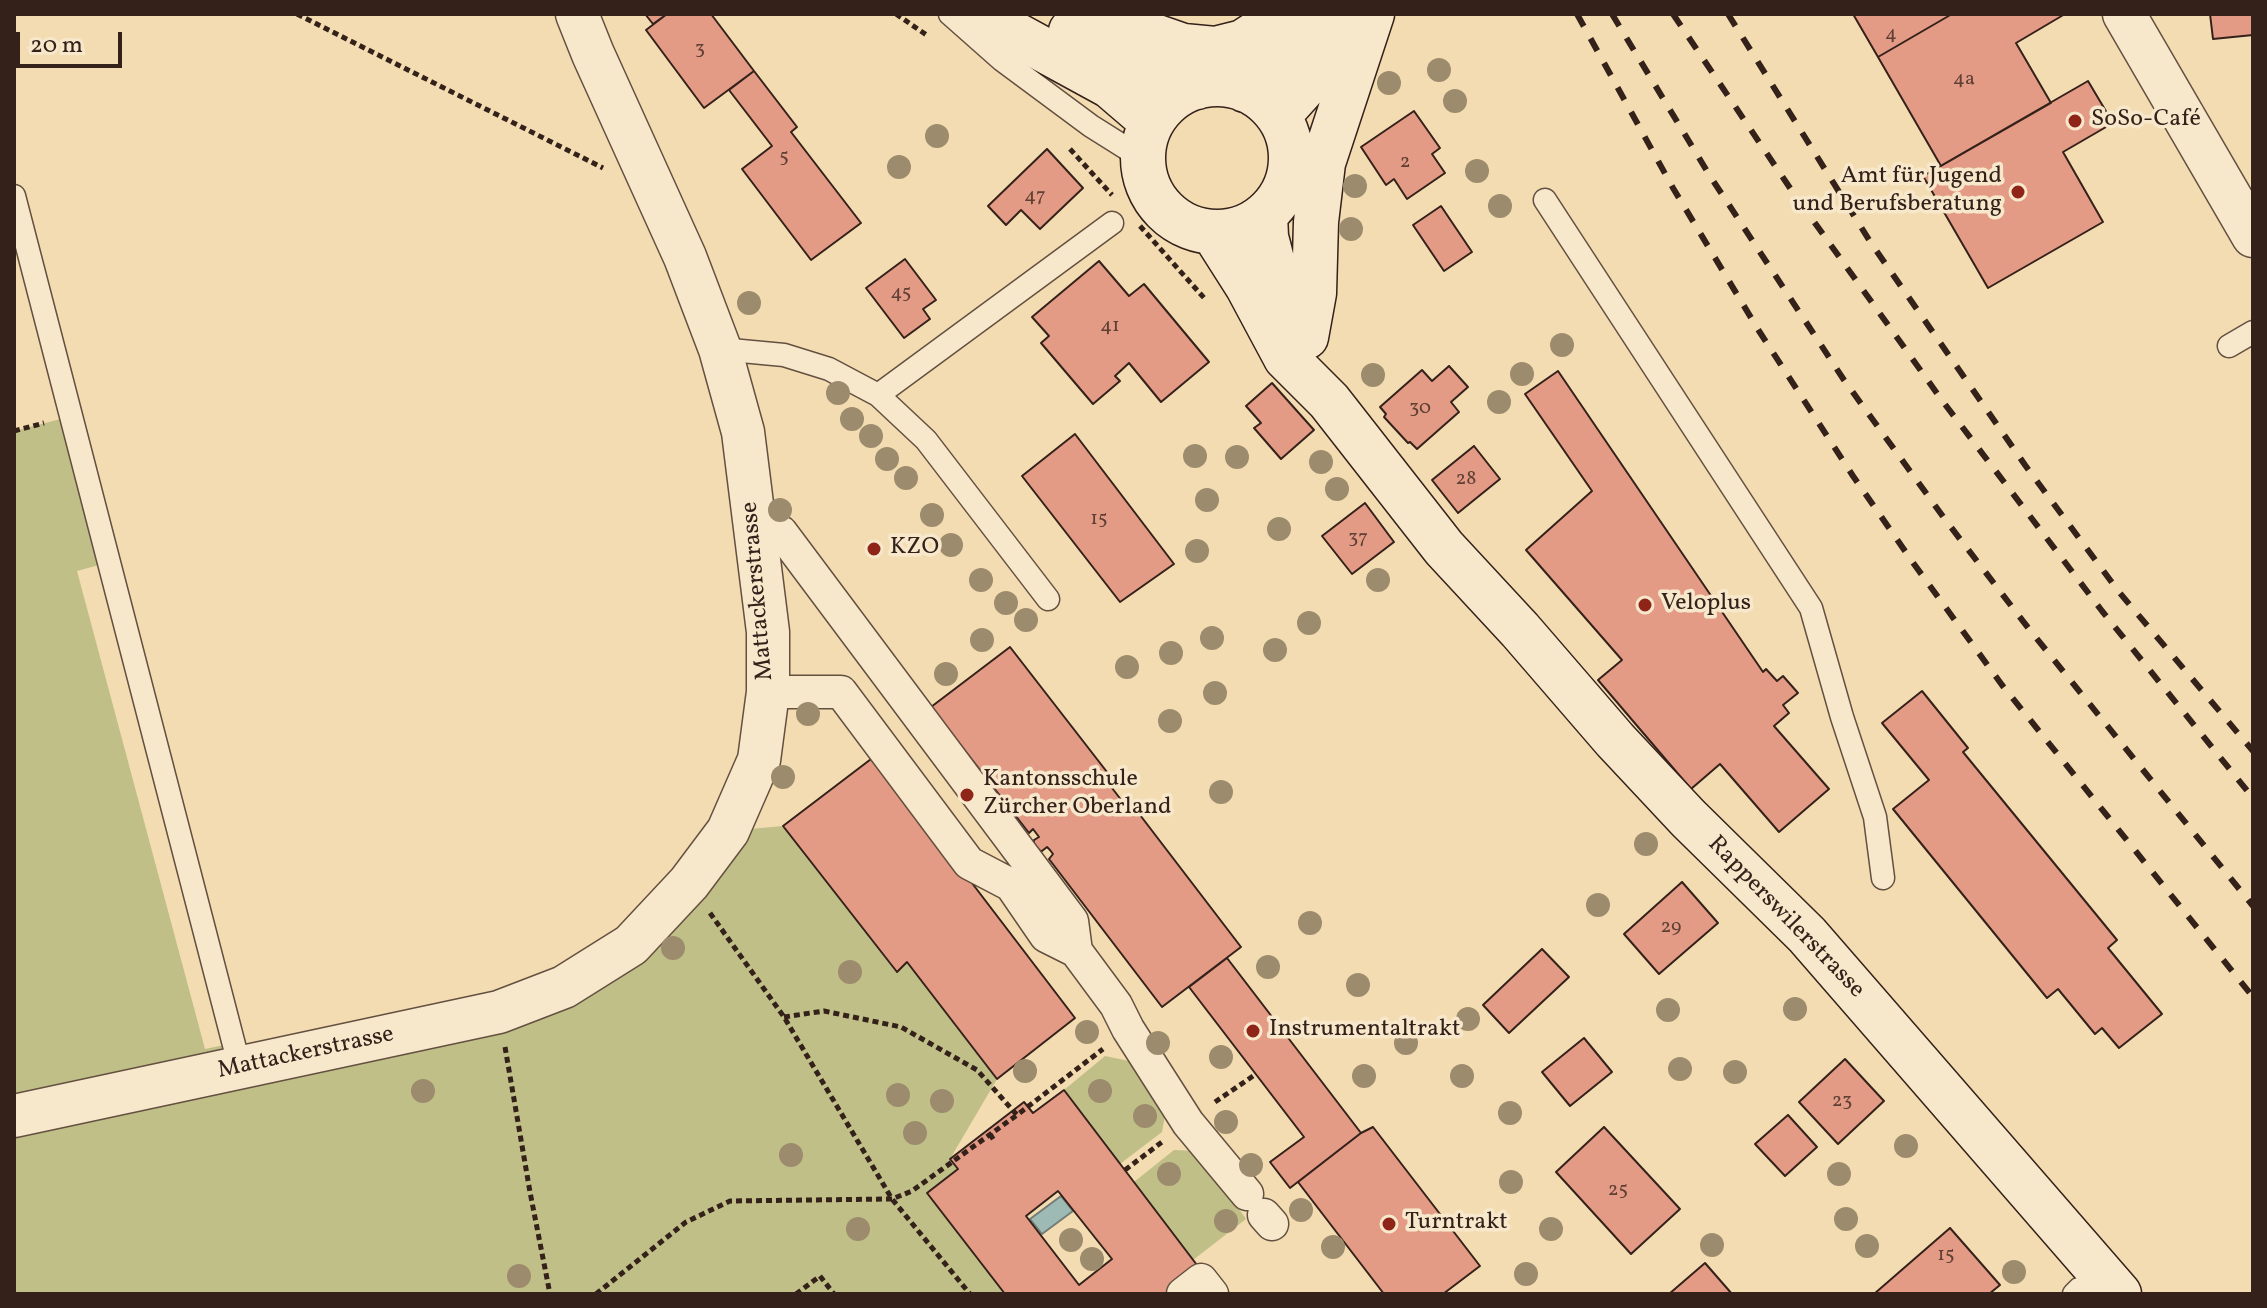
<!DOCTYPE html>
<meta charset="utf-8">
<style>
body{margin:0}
#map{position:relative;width:2267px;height:1308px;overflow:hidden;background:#f3dcb1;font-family:Vollkorn,serif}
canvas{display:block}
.frame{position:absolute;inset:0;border:16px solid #34211a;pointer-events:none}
.scale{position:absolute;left:16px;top:32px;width:106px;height:36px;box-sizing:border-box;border:4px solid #34211a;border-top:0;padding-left:10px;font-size:24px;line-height:28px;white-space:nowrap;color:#34211a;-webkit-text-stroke:6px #f7e8cc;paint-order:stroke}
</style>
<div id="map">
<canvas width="2267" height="1308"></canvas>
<div class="frame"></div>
<div class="scale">20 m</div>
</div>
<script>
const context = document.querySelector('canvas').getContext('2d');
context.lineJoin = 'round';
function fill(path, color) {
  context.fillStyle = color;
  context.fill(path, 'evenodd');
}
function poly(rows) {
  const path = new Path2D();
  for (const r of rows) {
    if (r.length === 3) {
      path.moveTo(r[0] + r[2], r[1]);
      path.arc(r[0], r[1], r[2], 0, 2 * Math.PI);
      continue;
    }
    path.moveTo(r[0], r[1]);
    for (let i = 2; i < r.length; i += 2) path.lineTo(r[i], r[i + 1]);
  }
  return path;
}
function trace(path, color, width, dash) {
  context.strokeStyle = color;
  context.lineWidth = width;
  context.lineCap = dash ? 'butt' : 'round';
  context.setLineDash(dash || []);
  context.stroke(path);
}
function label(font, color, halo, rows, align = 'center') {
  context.font = font + ' Vollkorn,serif';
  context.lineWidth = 7;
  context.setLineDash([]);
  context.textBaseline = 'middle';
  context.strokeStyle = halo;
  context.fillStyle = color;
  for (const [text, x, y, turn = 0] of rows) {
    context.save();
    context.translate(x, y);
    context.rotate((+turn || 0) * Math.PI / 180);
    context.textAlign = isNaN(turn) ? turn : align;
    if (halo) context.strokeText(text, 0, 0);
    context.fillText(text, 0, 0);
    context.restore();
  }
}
fill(poly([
 [72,416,110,562,77,571,205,1049,234,1043,240,1067,564,987,728,831,783,826,896,972,907,962,997,1079,950,1159,958,1169,927,1193,1005,1294,14,1294,14,431],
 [1105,1056,1129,1061,1166,1109,1162,1132,1120,1164,1064,1090],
 [1174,1150,1198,1151,1246,1219,1193,1260,1134,1182]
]), '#c0bf88');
const water = poly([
 [1061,1196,1073,1211,1042,1234,1030,1219,1061,1196]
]);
fill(water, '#9ebab5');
trace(water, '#747d77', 2);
const building = poly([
 [645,14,667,14,653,24,645,14],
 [667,14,711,14,754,71,704,108,646,30,667,14],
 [1853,14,1952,14,1878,57,1853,14],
 [1952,14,2065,14,2016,43,2051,103,1941,166,1878,57,1952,14],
 [2210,14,2253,14,2253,35,2213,39,2210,14],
 [754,71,797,127,791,132,861,223,811,260,742,169,772,146,729,90,754,71],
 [2088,81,2113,123,2063,152,2103,222,1988,288,1923,176,2088,81],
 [1414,111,1440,148,1432,154,1445,173,1407,199,1394,179,1386,185,1361,147,1414,111],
 [1047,149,1083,188,1040,229,1021,210,1006,225,988,206,1047,149],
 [1441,206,1472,252,1444,271,1413,225,1441,206],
 [905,259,936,300,923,309,930,319,904,338,866,288,905,259],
 [1099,261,1129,296,1144,284,1209,362,1161,402,1129,363,1115,376,1120,381,1093,404,1041,343,1049,336,1032,317,1099,261],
 [1449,366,1468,387,1451,402,1459,412,1417,449,1410,442,1408,443,1384,417,1386,414,1380,407,1422,370,1432,381,1449,366],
 [1558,371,1763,672,1766,669,1777,681,1783,676,1798,693,1783,705,1789,713,1774,726,1829,789,1779,832,1720,764,1691,789,1598,680,1622,660,1526,550,1592,491,1525,394,1558,371],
 [1272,383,1314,430,1281,459,1254,428,1261,423,1246,406,1272,383],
 [1075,434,1174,564,1120,602,1022,476,1075,434],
 [1474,446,1500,479,1458,513,1432,480,1474,446],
 [1365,503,1394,542,1352,574,1322,536,1365,503],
 [1010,647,1107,772,1102,775,1122,801,1127,798,1241,947,1162,1007,1049,859,1053,854,1050,850,1047,847,1042,851,1033,850,1034,840,1039,837,1033,829,1029,833,931,707,1010,647],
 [1922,691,1968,748,1963,752,2117,940,2108,948,2162,1014,2119,1048,2102,1028,2095,1034,2058,989,2047,998,1893,809,1929,780,1882,723,1922,691],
 [875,756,1075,1018,997,1079,907,962,897,972,783,826,875,756],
 [1682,882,1718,923,1659,974,1624,934,1682,882],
 [1542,949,1569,977,1509,1033,1483,1005,1542,949],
 [1227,958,1361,1133,1290,1188,1270,1162,1304,1137,1189,987,1227,958],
 [1584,1038,1612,1072,1570,1106,1542,1072,1584,1038],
 [1845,1059,1884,1101,1838,1144,1799,1102,1845,1059],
 [1064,1090,1200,1269,1167,1294,1005,1294,927,1193,958,1169,950,1159,1024,1102,1033,1113,1064,1090],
 [1058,1191,1112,1259,1079,1285,1026,1216,1058,1191],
 [1788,1115,1817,1147,1785,1176,1755,1144,1788,1115],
 [1373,1127,1480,1266,1443,1294,1384,1294,1298,1182,1361,1133,1373,1127],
 [1604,1127,1680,1209,1631,1254,1556,1172,1604,1127],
 [1950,1228,2000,1285,1989,1294,1874,1294,1950,1228],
 [1705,1263,1732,1294,1669,1294,1705,1263]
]);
fill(building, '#e49b86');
trace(building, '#34211a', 2);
const service = poly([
 [950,14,1002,60,1091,126,1126,148,1142,155],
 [14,196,240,1068],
 [1545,200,1811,608,1842,717,1875,817,1883,878],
 [2229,346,2253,332],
 [720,349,784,355,829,369,878,395,926,440,1048,599],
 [878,395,1112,223],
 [2074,1294,2079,1289]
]);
const pedestrian = poly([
 [754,520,781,532,1072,921,1076,951,1116,1005,1128,1029,1188,1123,1247,1194],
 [768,692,841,692,969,863,1011,885,1046,936,1076,951],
 [1264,1215,1272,1224],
 [1183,1294,1201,1280,1212,1294]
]);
const minor = poly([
 [2124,14,2253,236],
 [14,1116,499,1012,564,987,631,945,689,883,728,831,759,760,768,692,768,632,743,432,720,349,685,257,593,54,577,14]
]);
const secondary = poly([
 [978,14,1110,86,1152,122],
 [1099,14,1140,31,1183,46,1215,49,1243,42,1286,14],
 [1071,31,1124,59,1171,79,1197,87],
 [1217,158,74],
 [1245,90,1325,14],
 [1278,116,1362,23],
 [1265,215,1266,237,1276,275,1300,326],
 [1213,232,1248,287,1286,358,1329,401,1444,548,1520,630,1615,740,1688,818,1807,935,2119,1294],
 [1306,337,1314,293,1316,222,1323,163,1372,14]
]);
trace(service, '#645040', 25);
trace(pedestrian, '#645040', 35);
trace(minor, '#645040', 45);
trace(secondary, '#34211a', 47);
trace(poly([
 [297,14,603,168],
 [896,14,928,36],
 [1070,149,1112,195],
 [1137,208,1154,198],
 [1140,226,1205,299],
 [14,431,44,423],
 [710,913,784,1017,892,1199,970,1294],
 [784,1017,824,1011,901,1027,977,1070,1017,1115,1103,1049],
 [505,1047,530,1192,550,1294],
 [1215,1102,1256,1074],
 [990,1134,995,1142],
 [1125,1170,1162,1142],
 [596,1294,686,1222,730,1201,892,1199,912,1191,1017,1115],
 [796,1294,820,1276,834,1294]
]), '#34211a', 5, [6, 4]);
trace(service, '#f7e8cc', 22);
trace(pedestrian, '#f7e8cc', 32);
trace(minor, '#f7e8cc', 42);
trace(secondary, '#f7e8cc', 44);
trace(poly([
 [1577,14,1673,188,1759,331,1853,476,1914,564,2002,685,2253,997],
 [1612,14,1710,176,1844,380,1947,522,2029,629,2253,906],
 [1673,14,1792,191,1944,403,2102,611,2253,798],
 [1728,14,1871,243,2025,465,2119,592,2253,751]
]), '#34211a', 6, [14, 14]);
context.fillStyle = '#9d8b6d';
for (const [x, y] of [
 [1439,70],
 [1389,83],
 [1455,101],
 [937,136],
 [899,167],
 [1477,171],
 [1355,186],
 [1500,206],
 [1351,229],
 [749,303],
 [1562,345],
 [1522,374],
 [1373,375],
 [838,393],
 [1499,402],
 [852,419],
 [871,436],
 [1195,456],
 [1237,457],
 [887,459],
 [1321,462],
 [906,478],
 [1337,489],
 [1207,500],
 [780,510],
 [932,515],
 [1279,529],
 [951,545],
 [1197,551],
 [981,580],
 [1378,580],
 [1006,603],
 [1026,620],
 [1309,623],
 [1212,638],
 [982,640],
 [1275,650],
 [1171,653],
 [1127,667],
 [946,674],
 [1215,693],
 [808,714],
 [1170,721],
 [783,777],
 [1221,792],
 [1646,844],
 [1598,905],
 [1310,923],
 [673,948],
 [1268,967],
 [850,972],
 [1358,985],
 [1795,1009],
 [1668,1010],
 [1468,1019],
 [1087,1032],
 [1158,1043],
 [1406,1043],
 [1221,1057],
 [1680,1069],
 [1025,1071],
 [1735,1072],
 [1364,1076],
 [1462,1076],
 [423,1091],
 [1100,1091],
 [898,1095],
 [942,1101],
 [1510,1113],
 [1145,1116],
 [1226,1122],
 [915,1133],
 [1906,1146],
 [791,1155],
 [1251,1165],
 [1169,1174],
 [1839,1174],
 [1511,1182],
 [1301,1210],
 [1846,1219],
 [1226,1221],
 [858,1229],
 [1551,1229],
 [1071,1240],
 [1712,1245],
 [1867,1246],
 [1333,1247],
 [1092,1259],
 [2014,1272],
 [1526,1274],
 [519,1276]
]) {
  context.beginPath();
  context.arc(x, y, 12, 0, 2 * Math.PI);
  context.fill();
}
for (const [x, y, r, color] of [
 [2075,121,8,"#8f2418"],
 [2018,192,8,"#8f2418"],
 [874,549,8,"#8f2418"],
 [1645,605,8,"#8f2418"],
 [967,795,8,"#8f2418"],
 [1253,1031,8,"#8f2418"],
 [1389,1224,8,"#8f2418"]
]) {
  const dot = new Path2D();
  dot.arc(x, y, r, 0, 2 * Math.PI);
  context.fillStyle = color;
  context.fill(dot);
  trace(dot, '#f7e8cc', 3);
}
label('20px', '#604035', null, [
 ["4",1891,35],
 ["3",700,50],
 ["4a",1964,80],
 ["5",784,158],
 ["2",1405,163],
 ["47",1035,197],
 ["45",901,294],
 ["41",1110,327],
 ["30",1420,409],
 ["28",1466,480],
 ["15",1099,520],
 ["37",1358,539],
 ["29",1671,928],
 ["23",1842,1102],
 ["25",1618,1191],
 ["15",1946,1256]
]);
label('24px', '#34211a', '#f7e8cc', [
 ["SoSo-Café",2091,121],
 ["Amt für Jugend",2002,178,"right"],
 ["und Berufsberatung",2002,206,"right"],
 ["KZO",890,549],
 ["Veloplus",1661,605],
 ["Kantonsschule",983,781],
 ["Zürcher Oberland",983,809],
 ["Instrumentaltrakt",1269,1031],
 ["Turntrakt",1405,1224]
], 'left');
label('24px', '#34211a', '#f7e8cc', [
 ["Mattackerstrasse",759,591,-95],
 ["Rapperswilerstrasse",1785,918,46],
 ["Mattackerstrasse",306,1054,-12]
]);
</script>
